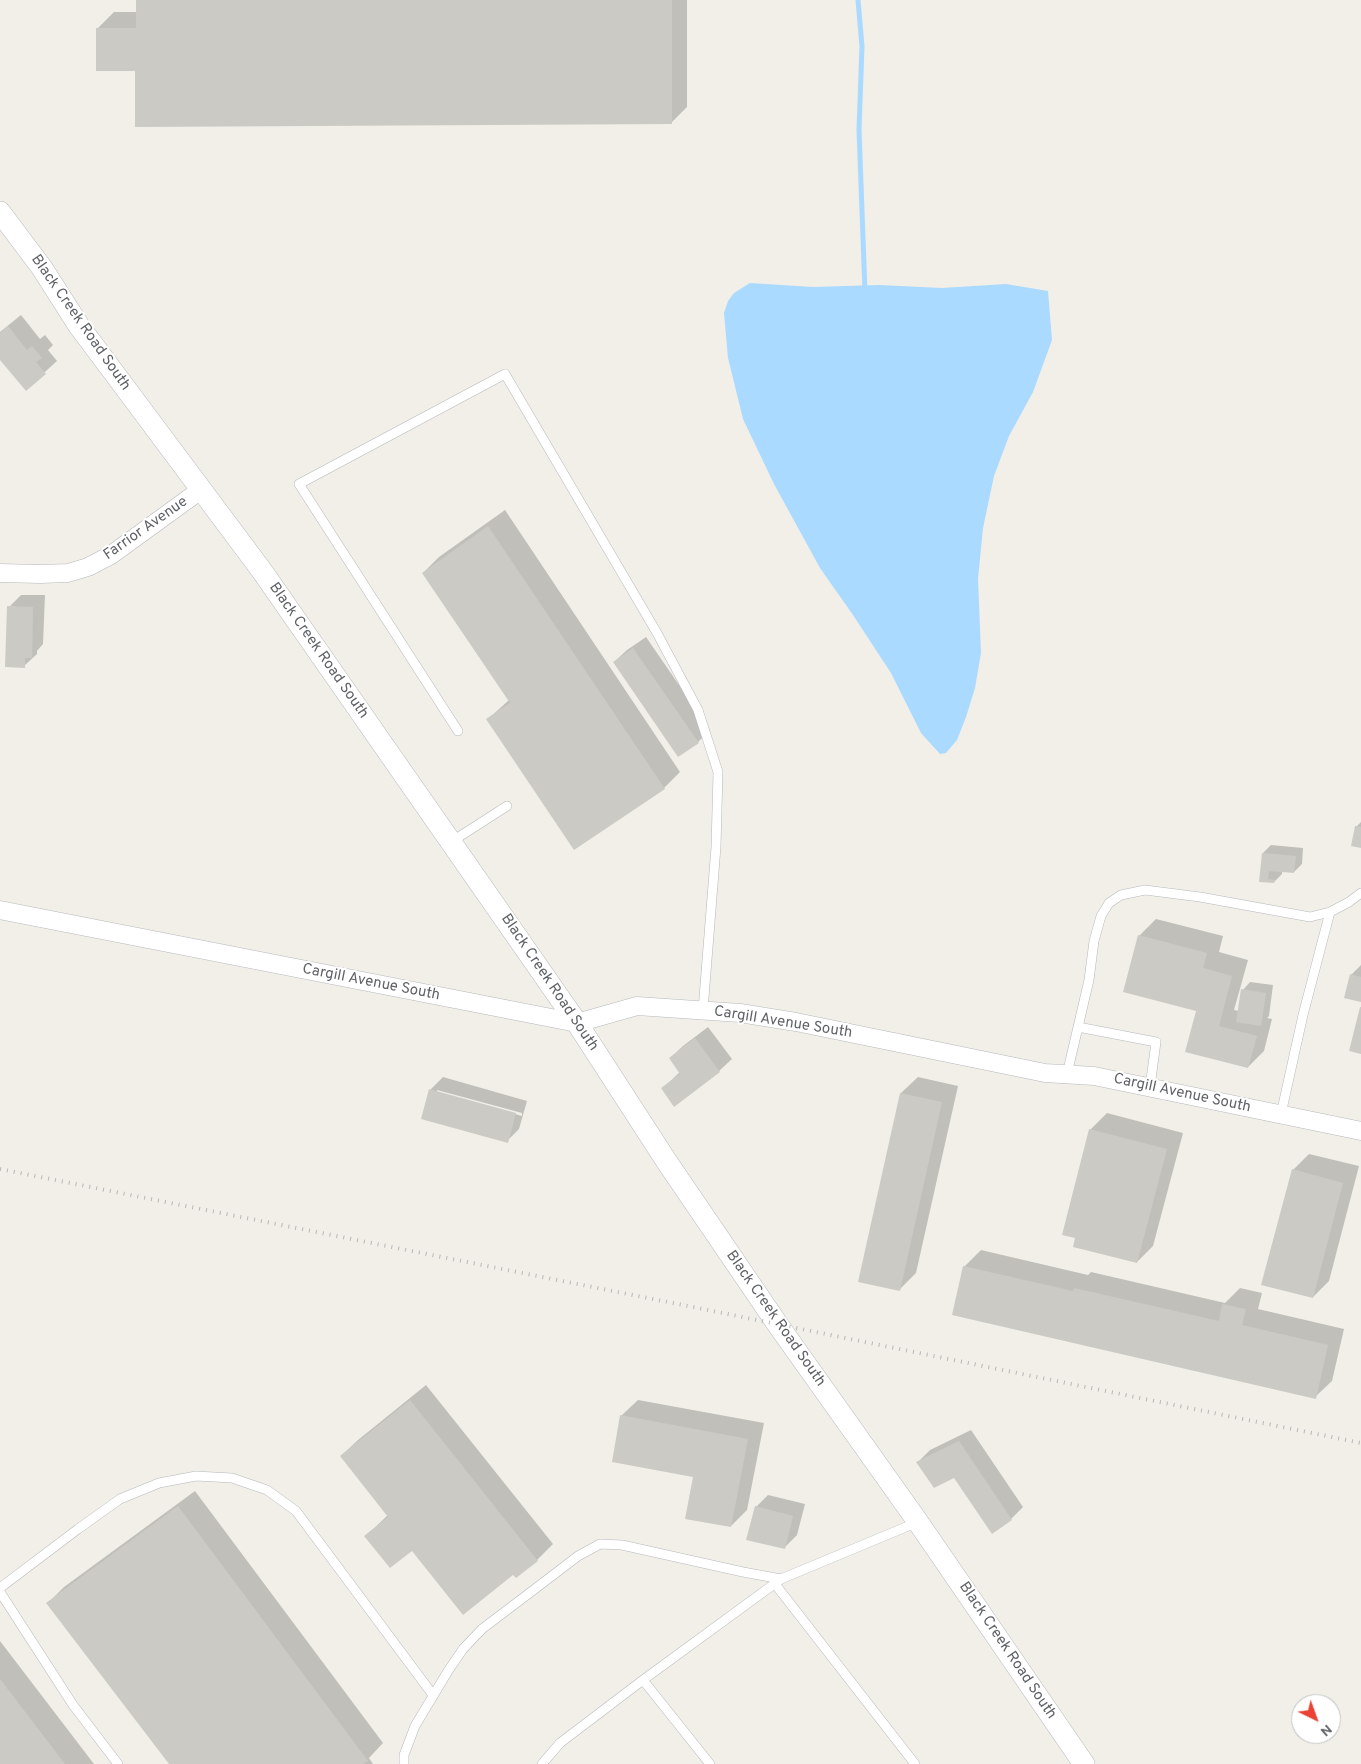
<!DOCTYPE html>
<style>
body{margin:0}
#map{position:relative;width:1361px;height:1764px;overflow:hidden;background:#f1efe8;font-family:Overpass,sans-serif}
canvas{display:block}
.north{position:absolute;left:1291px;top:1694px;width:50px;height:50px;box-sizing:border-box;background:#fff;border:1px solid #bfc1c3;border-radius:50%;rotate:138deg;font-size:14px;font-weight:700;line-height:20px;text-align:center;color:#5f6368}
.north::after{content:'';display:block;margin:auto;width:18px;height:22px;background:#ea4335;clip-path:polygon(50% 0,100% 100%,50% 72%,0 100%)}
</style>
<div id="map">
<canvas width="1361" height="1764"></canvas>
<div class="north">N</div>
</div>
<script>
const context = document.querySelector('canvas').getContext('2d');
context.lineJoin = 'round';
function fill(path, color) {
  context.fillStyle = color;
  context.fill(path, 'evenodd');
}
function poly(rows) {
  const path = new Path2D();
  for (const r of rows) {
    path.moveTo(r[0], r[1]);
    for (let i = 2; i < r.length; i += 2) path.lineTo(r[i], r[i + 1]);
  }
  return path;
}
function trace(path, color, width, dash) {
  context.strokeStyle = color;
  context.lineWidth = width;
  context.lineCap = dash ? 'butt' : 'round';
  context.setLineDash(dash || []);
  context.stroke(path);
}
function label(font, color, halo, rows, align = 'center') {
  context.font = font + ' Overpass,sans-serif';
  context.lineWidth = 4;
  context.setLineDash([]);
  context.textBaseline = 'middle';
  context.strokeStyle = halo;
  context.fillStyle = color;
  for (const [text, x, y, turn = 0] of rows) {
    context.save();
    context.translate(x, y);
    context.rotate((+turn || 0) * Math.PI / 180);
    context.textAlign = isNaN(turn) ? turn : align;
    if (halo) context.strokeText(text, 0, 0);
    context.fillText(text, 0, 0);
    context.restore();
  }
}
fill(poly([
 [750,283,813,287,879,285,942,288,1006,284,1048,291,1052,340,1033,392,1009,436,994,476,983,528,978,579,981,653,975,688,966,717,957,740,946,753,940,754,921,733,891,673,853,615,820,568,774,484,743,419,728,358,724,313,728,301,734,293]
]), '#aadaff');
fill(poly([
 [137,0,687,0,687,107,671,123,136,70,97,29,114,12,138,12],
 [21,315,40,339,45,335,53,345,48,350,57,361,26,389,0,358,0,332],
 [505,510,680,772,664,788,488,719,509,700,423,573,439,557],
 [21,595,45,595,43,644,37,651,37,654,24,666,9,607],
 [646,637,710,730,698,742,614,662,627,650],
 [1361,822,1361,847,1356,827],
 [1271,845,1303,848,1302,864,1294,872,1282,870,1282,874,1274,882,1260,880,1263,853],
 [1156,919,1223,936,1219,952,1248,960,1234,1010,1239,1011,1243,990,1250,982,1273,985,1269,1016,1267,1018,1272,1019,1264,1051,1248,1067,1198,1010,1139,936],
 [1361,965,1361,1001,1351,975],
 [708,1027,732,1059,719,1071,674,1105,662,1089,680,1072,670,1058,683,1046],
 [443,1077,527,1101,519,1129,507,1141,430,1090],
 [437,1090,522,1113,522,1116,437,1092],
 [918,1077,958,1086,916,1273,899,1290,859,1281,901,1093],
 [1107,1113,1183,1133,1153,1246,1137,1262,1090,1130],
 [1309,1154,1359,1166,1329,1281,1313,1297,1293,1170],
 [981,1250,1088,1275,1091,1272,1225,1303,1240,1288,1262,1293,1258,1309,1344,1329,1332,1381,1315,1397,964,1267],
 [426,1385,553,1544,537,1560,513,1573,412,1549,366,1536,388,1515,341,1456,358,1440],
 [638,1400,764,1423,747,1510,731,1526,694,1476,621,1416],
 [971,1430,1023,1507,1011,1519,992,1532,954,1476,918,1462,930,1450],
 [195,1491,383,1743,369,1758,373,1764,171,1764,48,1603,64,1587],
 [768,1495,805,1504,797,1535,784,1548,756,1507],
 [0,1641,94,1764,0,1764]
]), '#0003');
trace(poly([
 [858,0,862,46,859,130,865,292]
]), '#aadaff', 5);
fill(poly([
 [136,0,672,0,672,124,135,127,135,71,96,71,96,28,136,28],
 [8,326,27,350,32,346,42,358,36,362,46,374,26,391,0,360,0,333],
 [488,526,665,789,574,850,486,719,510,703,422,573],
 [7,606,33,607,32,658,25,658,25,668,5,667],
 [633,648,699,743,678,757,613,662],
 [1355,826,1361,827,1361,848,1351,846],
 [1262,853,1296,856,1294,873,1269,871,1268,879,1275,880,1274,883,1259,882],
 [1138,935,1207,953,1203,968,1232,976,1219,1026,1257,1036,1248,1068,1185,1052,1196,1011,1123,992],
 [1350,974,1361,977,1361,1002,1344,998],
 [1241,989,1266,993,1261,1026,1236,1022],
 [1360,1007,1361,1007,1361,1054,1349,1051],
 [695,1038,720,1072,674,1107,661,1088,680,1074,669,1058],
 [429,1089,516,1113,508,1143,421,1119],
 [900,1093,942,1102,900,1291,858,1282],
 [1089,1129,1167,1149,1137,1263,1073,1247,1075,1238,1062,1235],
 [1292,1169,1343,1183,1313,1298,1261,1285],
 [963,1266,1073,1291,1074,1288,1219,1321,1222,1304,1246,1309,1242,1325,1328,1345,1316,1399,952,1315],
 [410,1400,538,1561,516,1578,513,1575,463,1615,412,1551,390,1568,364,1536,388,1517,340,1456],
 [620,1415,748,1439,731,1527,685,1519,693,1477,612,1462],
 [959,1441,1012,1520,992,1534,954,1478,934,1488,916,1462],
 [178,1506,368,1761,363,1764,169,1764,46,1603],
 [755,1506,793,1516,785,1549,746,1540],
 [0,1679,65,1764,0,1764]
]), '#cccac5');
const service = poly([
 [458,731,299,484,505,374,657,633,698,710,718,772,716,847,703,1010],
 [451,842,507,806],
 [1078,1027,1156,1042,1150,1087],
 [1067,1074,1089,980,1094,941,1101,916,1109,903,1121,895,1145,890,1200,897,1310,917,1330,912,1349,902,1361,893],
 [1281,1114,1303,1015,1330,912],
 [775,1584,915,1764],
 [0,1588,78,1529,120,1499,159,1483,196,1476,232,1478,267,1490,296,1511,433,1695],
 [0,1592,73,1705,118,1764],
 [643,1680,710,1764],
 [404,1764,404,1755,415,1726,448,1671,463,1649,482,1629,544,1582,578,1556,600,1544,622,1545,743,1572,781,1579],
 [542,1764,560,1743,643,1680,781,1579,918,1522]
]);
const minor = poly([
 [0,573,40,574,68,573,88,567,111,555,202,489],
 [0,910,577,1023,637,1006,740,1013,796,1022,1045,1073,1094,1076,1361,1131]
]);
const tertiary = poly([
 [0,212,42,268,79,326,262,571,577,1023,667,1162,778,1325,918,1522,1084,1764]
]);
trace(service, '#b5b8bc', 10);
trace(minor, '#b5b8bc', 19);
trace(tertiary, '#b5b8bc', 22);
trace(service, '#fff', 9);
trace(minor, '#fff', 18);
trace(tertiary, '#fff', 21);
trace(poly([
 [0,1169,698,1308,1361,1443]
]), '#b6b7b8', 4, [1, 6]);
label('15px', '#5f6368', '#fff', [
 ["Black Creek Road South",80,323,55],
 ["Farrior Avenue",146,529,-35],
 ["Black Creek Road South",318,651,55],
 ["Cargill Avenue South",371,983,11],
 ["Black Creek Road South",549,983,56],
 ["Cargill Avenue South",783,1023,9],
 ["Cargill Avenue South",1182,1094,12],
 ["Black Creek Road South",775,1319,55],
 ["Black Creek Road South",1007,1651,56]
]);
</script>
